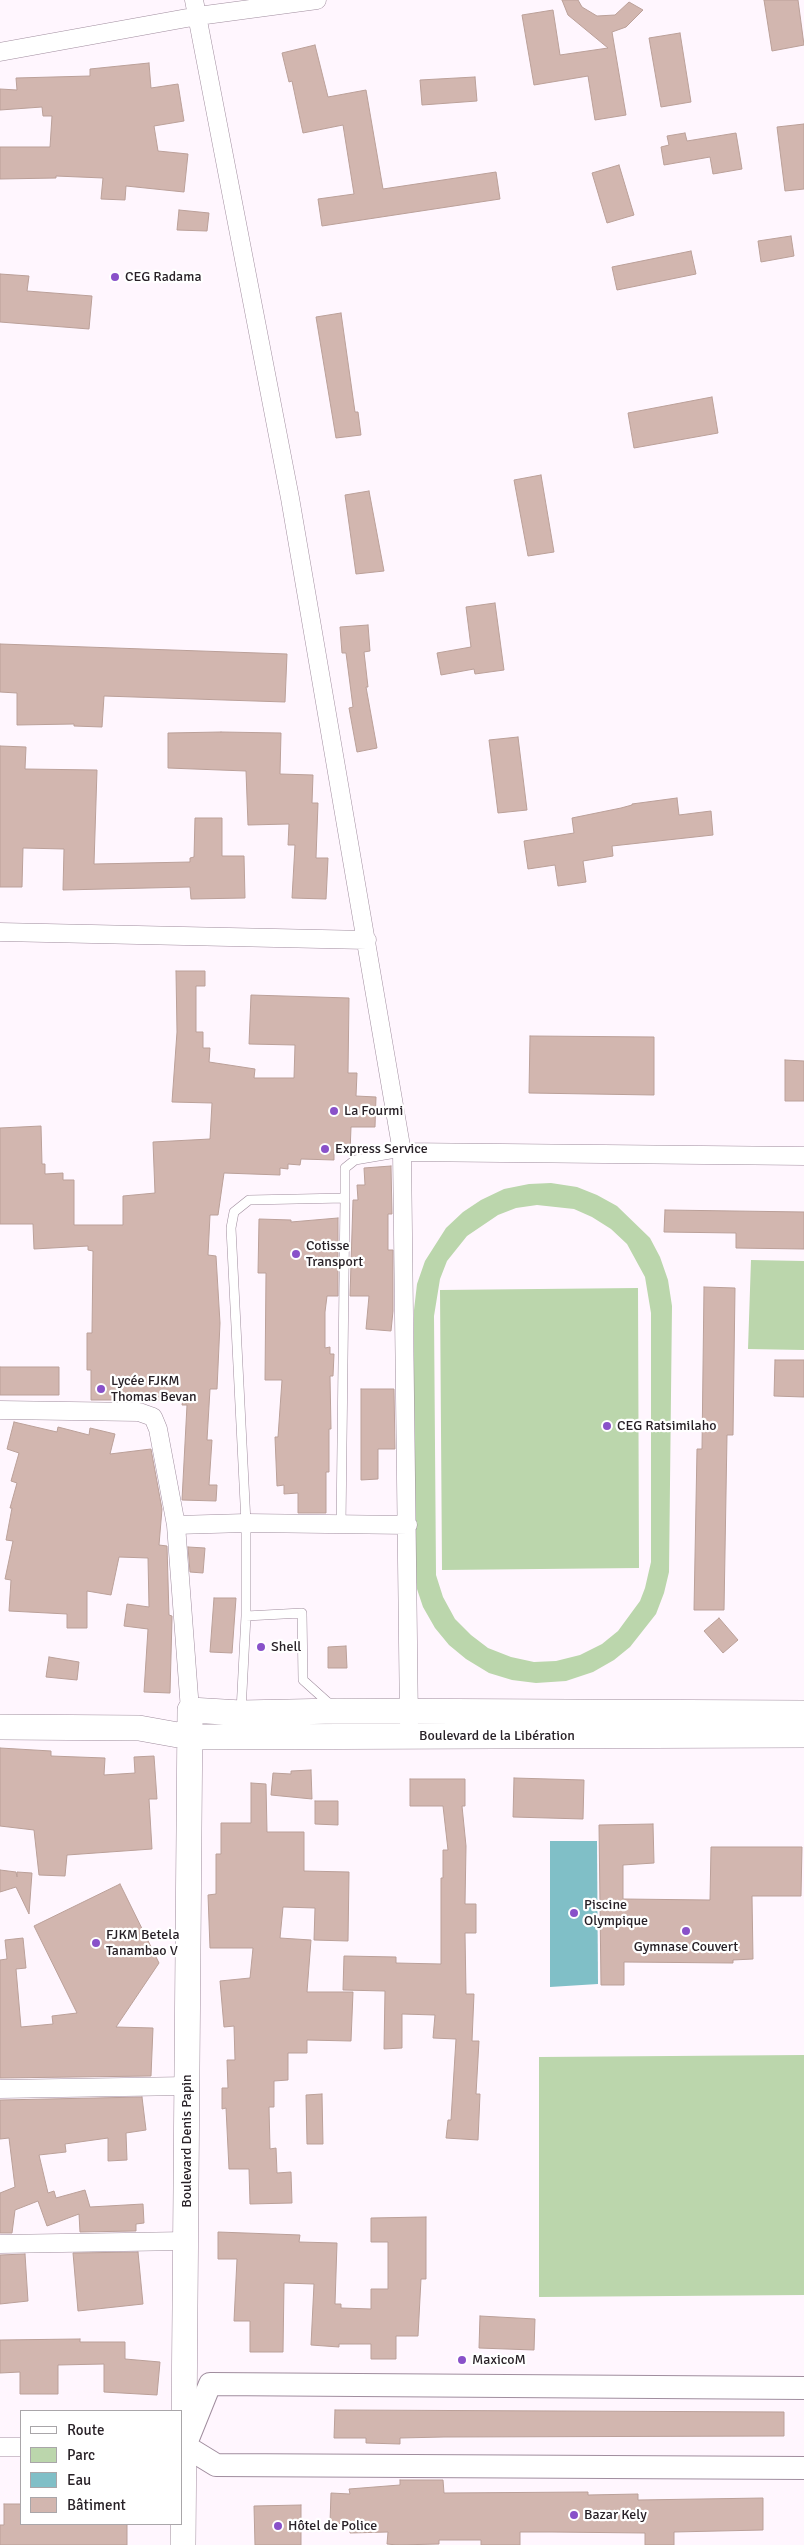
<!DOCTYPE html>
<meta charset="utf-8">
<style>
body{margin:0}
#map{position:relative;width:804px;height:2545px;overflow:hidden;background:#fff6fe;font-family:Signika,sans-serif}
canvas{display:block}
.legend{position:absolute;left:20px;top:2410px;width:162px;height:115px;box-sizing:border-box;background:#fff;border:1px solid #a9a6a9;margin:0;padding:6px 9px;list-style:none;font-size:15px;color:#282127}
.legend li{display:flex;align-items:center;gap:10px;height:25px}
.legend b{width:25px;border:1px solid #a9a6a9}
</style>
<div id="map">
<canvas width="804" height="2545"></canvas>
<ul class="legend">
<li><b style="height:6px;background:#fff"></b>Route</li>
<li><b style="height:14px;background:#bbd6ac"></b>Parc</li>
<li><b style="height:14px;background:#80bfc7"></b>Eau</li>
<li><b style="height:14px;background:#d2b6af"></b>Bâtiment</li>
</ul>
</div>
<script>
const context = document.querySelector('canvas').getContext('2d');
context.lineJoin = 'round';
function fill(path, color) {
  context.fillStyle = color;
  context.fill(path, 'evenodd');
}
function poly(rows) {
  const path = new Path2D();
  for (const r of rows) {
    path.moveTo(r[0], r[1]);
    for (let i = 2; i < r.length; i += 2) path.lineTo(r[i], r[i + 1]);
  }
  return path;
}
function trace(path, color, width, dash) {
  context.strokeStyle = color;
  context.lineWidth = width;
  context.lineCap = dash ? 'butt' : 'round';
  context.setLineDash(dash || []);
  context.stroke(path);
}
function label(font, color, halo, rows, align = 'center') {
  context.font = font + ' Signika,sans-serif';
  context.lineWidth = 4.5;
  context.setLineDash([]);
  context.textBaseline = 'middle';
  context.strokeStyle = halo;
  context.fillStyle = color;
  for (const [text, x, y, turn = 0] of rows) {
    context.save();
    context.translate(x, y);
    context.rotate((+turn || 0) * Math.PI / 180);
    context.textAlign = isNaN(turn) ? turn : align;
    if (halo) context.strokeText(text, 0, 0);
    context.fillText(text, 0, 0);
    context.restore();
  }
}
fill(poly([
 [551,1183,577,1187,597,1195,617,1206,650,1238,660,1257,668,1280,672,1306,669,1572,664,1593,656,1614,630,1647,614,1660,593,1672,566,1681,536,1683,512,1680,489,1673,466,1659,449,1645,435,1628,423,1607,417,1589,413,1563,414,1310,417,1284,425,1261,446,1228,463,1212,481,1200,504,1189,529,1184],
 [537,1205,574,1209,592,1217,611,1229,627,1244,645,1277,651,1313,651,1562,645,1588,640,1601,618,1631,602,1644,580,1655,556,1661,534,1662,511,1657,488,1648,471,1635,455,1619,443,1597,436,1575,434,1316,440,1279,447,1261,467,1236,498,1215,516,1208],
 [751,1260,804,1261,804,1350,748,1349],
 [638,1288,639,1568,442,1570,440,1290],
 [804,2055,804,2295,539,2297,539,2057]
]), '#bbd6ac');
fill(poly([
 [550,1841,597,1841,598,1984,550,1987]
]), '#80bfc7');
const building = poly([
 [562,0,578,0,582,7,597,16,615,15,629,2,643,10,626,27,612,32,626,115,595,120,588,76,534,85,522,15,553,10,560,55,608,48,568,15,562,0],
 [764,0,798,0,804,45,772,51,764,0],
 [680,33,691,102,661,107,649,38,680,33],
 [315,45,328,97,366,90,383,189,496,172,500,199,322,226,318,199,354,194,343,125,303,133,292,81,289,82,282,53,315,45],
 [149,63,151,88,178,84,184,121,154,126,158,151,188,154,184,192,126,186,125,200,101,199,103,178,56,176,56,178,0,179,0,147,50,147,52,116,43,116,42,107,0,110,0,89,17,90,16,78,90,76,90,69,149,63],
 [475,77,477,101,422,105,420,80,475,77],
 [804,124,804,189,785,191,777,127,804,124],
 [685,133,687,141,736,133,742,169,713,174,710,157,664,165,661,147,669,145,667,136,685,133],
 [619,165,634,215,607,223,592,173,619,165],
 [179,210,209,213,207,231,177,230,179,210],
 [791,236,794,256,761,262,758,241,791,236],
 [691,251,696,274,617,290,612,267,691,251],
 [0,274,29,276,27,291,92,296,89,329,0,322,0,274],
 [341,313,355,412,358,412,361,435,336,438,316,317,341,313],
 [712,397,718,433,634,448,628,413,712,397],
 [541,475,554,552,528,556,514,480,541,475],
 [369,491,384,571,356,574,345,495,369,491],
 [495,603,504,670,475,674,474,669,441,675,437,653,471,647,466,607,495,603],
 [368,625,370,651,364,652,368,687,366,687,377,748,357,752,349,708,353,707,346,653,342,653,340,627,368,625],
 [0,644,287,654,285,702,104,696,102,727,74,726,74,724,17,725,17,693,0,692,0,644],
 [221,732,281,733,280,774,313,775,312,803,318,803,316,858,328,858,326,899,292,898,295,845,288,845,289,824,248,825,246,771,168,768,168,733,221,732],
 [518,737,527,810,498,813,489,740,518,737],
 [0,746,26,747,25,769,97,770,94,864,190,862,190,858,194,857,195,818,222,818,222,856,244,856,245,898,191,899,190,887,63,890,64,849,23,848,22,887,0,887,0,746],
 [677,798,679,815,711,811,713,835,612,846,613,856,583,861,586,882,558,886,555,865,528,869,524,841,574,833,572,818,621,808,632,805,632,804,677,798],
 [176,971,205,971,205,986,196,986,196,1032,203,1032,203,1048,210,1048,209,1062,255,1069,254,1078,294,1078,295,1045,249,1044,251,995,349,998,348,1073,357,1073,356,1096,376,1097,375,1127,351,1127,350,1153,334,1152,334,1160,301,1159,300,1165,288,1164,288,1169,280,1168,280,1175,224,1173,218,1215,210,1215,208,1255,216,1256,220,1323,217,1389,210,1389,207,1440,212,1440,209,1485,217,1485,216,1501,182,1500,187,1405,182,1405,183,1400,91,1400,91,1370,87,1370,87,1333,92,1333,93,1251,88,1250,88,1246,34,1249,33,1224,0,1224,0,1128,41,1126,42,1164,45,1164,45,1174,63,1173,63,1180,74,1180,74,1225,123,1225,123,1196,155,1193,153,1142,210,1139,212,1103,172,1102,177,1032,176,971],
 [530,1036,654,1037,654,1095,529,1093,530,1036],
 [785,1060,804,1061,804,1101,785,1101,785,1060],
 [391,1166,392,1214,388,1214,388,1250,393,1250,393,1311,391,1331,366,1329,369,1296,350,1296,353,1200,358,1200,357,1185,365,1185,364,1168,391,1166],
 [665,1210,804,1212,804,1249,736,1248,736,1233,664,1232,665,1210],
 [338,1218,338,1296,327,1296,325,1312,325,1348,330,1347,330,1354,334,1354,333,1376,330,1376,331,1429,329,1429,329,1472,326,1472,326,1513,298,1513,298,1493,284,1494,284,1485,277,1486,275,1437,278,1437,282,1380,265,1380,266,1273,258,1273,259,1219,291,1220,291,1222,338,1218],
 [704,1287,735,1288,733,1435,727,1435,724,1610,694,1610,697,1449,702,1449,704,1287],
 [775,1360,804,1360,804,1397,774,1396,775,1360],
 [0,1367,59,1367,59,1395,0,1395,0,1367],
 [361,1389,394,1389,395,1449,378,1449,378,1479,361,1480,361,1389],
 [14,1422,57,1432,58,1427,89,1435,90,1428,115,1434,110,1454,151,1449,162,1509,159,1545,167,1546,169,1615,172,1616,172,1619,170,1693,144,1692,148,1629,124,1626,127,1604,149,1607,148,1558,119,1557,111,1595,87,1591,87,1628,67,1628,67,1614,9,1611,11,1580,5,1579,13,1541,6,1540,12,1508,10,1508,17,1483,11,1481,19,1453,7,1449,14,1422],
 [188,1547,205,1548,203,1573,190,1572,188,1547],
 [214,1598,236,1598,232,1653,210,1652,214,1598],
 [719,1618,738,1640,723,1653,704,1631,719,1618],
 [346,1646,347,1668,328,1668,328,1647,346,1646],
 [49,1657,79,1662,77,1680,46,1677,49,1657],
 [0,1748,51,1751,51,1756,105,1758,104,1775,135,1773,134,1757,154,1756,157,1799,149,1799,152,1849,67,1855,65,1876,39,1875,34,1830,0,1826,0,1748],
 [311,1770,312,1799,271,1795,273,1773,291,1774,291,1771,311,1770],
 [514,1778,584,1780,583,1819,513,1817,514,1778],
 [410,1779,465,1779,465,1806,462,1806,466,1846,465,1904,476,1904,476,1933,465,1933,466,1994,474,1994,472,2041,479,2041,476,2094,480,2094,478,2140,446,2138,448,2120,451,2120,456,2039,433,2038,435,2015,402,2014,402,2048,384,2049,385,1991,343,1990,344,1956,396,1957,396,1963,441,1964,441,1878,443,1878,443,1850,448,1850,443,1806,410,1806,410,1779],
 [251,1783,266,1784,267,1832,304,1832,304,1871,349,1872,348,1941,314,1940,315,1908,283,1907,280,1938,311,1940,307,1992,353,1992,351,2041,307,2040,307,2053,288,2053,288,2080,274,2081,274,2107,269,2107,270,2149,276,2148,277,2173,291,2172,292,2203,250,2204,249,2169,229,2169,226,2108,222,2109,222,2088,228,2088,227,2060,235,2060,234,2026,224,2027,220,1981,250,1978,253,1948,210,1948,208,1895,216,1894,216,1854,221,1854,221,1823,251,1823,251,1783],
 [315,1801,338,1801,338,1825,315,1824,315,1801],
 [653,1824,654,1863,623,1865,623,1899,710,1900,711,1847,802,1847,801,1896,752,1896,753,1959,733,1960,733,1963,624,1962,624,1985,601,1985,599,1825,653,1824],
 [0,1870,16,1872,17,1877,17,1872,32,1873,29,1914,16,1887,0,1892,0,1870],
 [120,1884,159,1963,116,2027,153,2028,151,2076,0,2078,0,1960,7,1959,5,1940,23,1938,26,1968,16,1969,21,2027,53,2024,52,2016,77,2013,34,1926,120,1884],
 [322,2094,323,2144,307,2144,306,2095,322,2094],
 [142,2097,146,2130,126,2133,127,2160,108,2161,108,2138,65,2144,66,2152,39,2155,48,2193,54,2191,56,2198,85,2190,90,2207,143,2204,144,2223,136,2224,136,2231,80,2232,79,2214,47,2226,38,2201,15,2210,12,2233,0,2233,0,2193,15,2187,9,2138,0,2139,0,2100,142,2097],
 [426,2217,426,2279,421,2279,418,2336,396,2336,396,2359,371,2359,371,2344,339,2344,339,2347,311,2345,314,2284,284,2283,283,2352,250,2352,250,2321,234,2321,237,2259,218,2259,218,2232,300,2235,299,2242,337,2243,335,2304,341,2304,341,2308,371,2309,371,2289,388,2289,388,2242,371,2242,371,2218,426,2217],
 [138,2252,143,2304,78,2311,73,2253,138,2252],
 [25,2254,28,2301,0,2304,0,2255,25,2254],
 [480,2316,535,2319,534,2350,479,2348,480,2316],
 [80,2339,80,2342,125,2342,125,2359,160,2362,157,2395,104,2392,104,2364,58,2365,58,2394,20,2394,20,2372,0,2373,0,2340,80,2339],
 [335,2410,784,2412,784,2436,444,2437,400,2438,400,2444,366,2443,366,2438,334,2438,335,2410],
 [400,2480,443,2480,444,2493,588,2492,588,2495,638,2494,638,2500,763,2498,763,2530,674,2532,674,2545,645,2545,645,2533,552,2532,520,2532,520,2545,481,2545,481,2540,439,2540,439,2544,397,2545,387,2544,388,2532,350,2533,350,2524,330,2523,331,2493,350,2494,349,2489,400,2485,400,2480],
 [4,2504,21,2504,21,2524,127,2524,127,2545,0,2545,0,2525,4,2525,4,2504],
 [301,2505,301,2545,255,2545,254,2506,301,2505]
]);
fill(building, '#d2b6af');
trace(building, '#bba099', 1);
const service = poly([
 [345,1198,345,1168,355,1160,402,1152],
 [246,1616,302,1613,303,1680,333,1707],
 [241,1711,246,1616,246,1523,231,1228,234,1212,249,1200,345,1198,341,1525]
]);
const minor = poly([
 [194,0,290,498,402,1152,409,1723],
 [0,52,198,16,317,0],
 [0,932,367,940],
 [402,1152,804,1156],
 [0,1410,139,1412,153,1417,158,1429,176,1525,190,1710],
 [176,1525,246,1523,408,1525],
 [0,2089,187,2086],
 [0,2244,186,2241],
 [0,2447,21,2447]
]);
const tertiary = poly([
 [804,2388,210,2384,185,2446,216,2465,804,2468]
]);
const secondary = poly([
 [190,1710,241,1713,337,1711,804,1713],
 [0,1727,139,1728,189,1737,804,1735],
 [183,2545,190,1710]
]);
trace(service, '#a08d9e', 10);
trace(minor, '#a08d9e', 19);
trace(tertiary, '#a08d9e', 24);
trace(secondary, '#a08d9e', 26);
trace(service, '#fff', 9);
trace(minor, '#fff', 18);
trace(tertiary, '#fff', 22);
trace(secondary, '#fff', 25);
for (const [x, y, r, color] of [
 [115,277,5,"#8951c9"],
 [334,1111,5,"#8951c9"],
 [325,1149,5,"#8951c9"],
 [296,1254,5,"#8951c9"],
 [101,1389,5,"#8951c9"],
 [607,1426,5,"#8951c9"],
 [261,1647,5,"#8951c9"],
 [574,1913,5,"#8951c9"],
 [686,1931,5,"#8951c9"],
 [96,1943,5,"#8951c9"],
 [462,2360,5,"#8951c9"],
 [574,2515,5,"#8951c9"],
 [278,2526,5,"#8951c9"]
]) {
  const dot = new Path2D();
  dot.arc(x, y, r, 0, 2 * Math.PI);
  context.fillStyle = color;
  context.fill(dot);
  trace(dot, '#fff', 2);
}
label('14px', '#282127', '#fff', [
 ["CEG Radama",125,277],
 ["La Fourmi",344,1111],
 ["Express Service",335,1149],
 ["Cotisse",306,1246],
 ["Transport",306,1262],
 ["Lycée FJKM",111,1381],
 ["Thomas Bevan",111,1397],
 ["CEG Ratsimilaho",617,1426],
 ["Shell",271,1647],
 ["Piscine",584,1905],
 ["Olympique",584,1921],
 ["FJKM Betela",106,1935],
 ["Tanambao V",106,1951],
 ["Gymnase Couvert",686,1947,"center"],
 ["MaxicoM",472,2360],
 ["Bazar Kely",584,2515],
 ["Hôtel de Police",288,2526]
], 'left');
label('14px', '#282127', '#fff', [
 ["Boulevard de la Libération",497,1736],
 ["Boulevard Denis Papin",187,2141,-90]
]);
</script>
